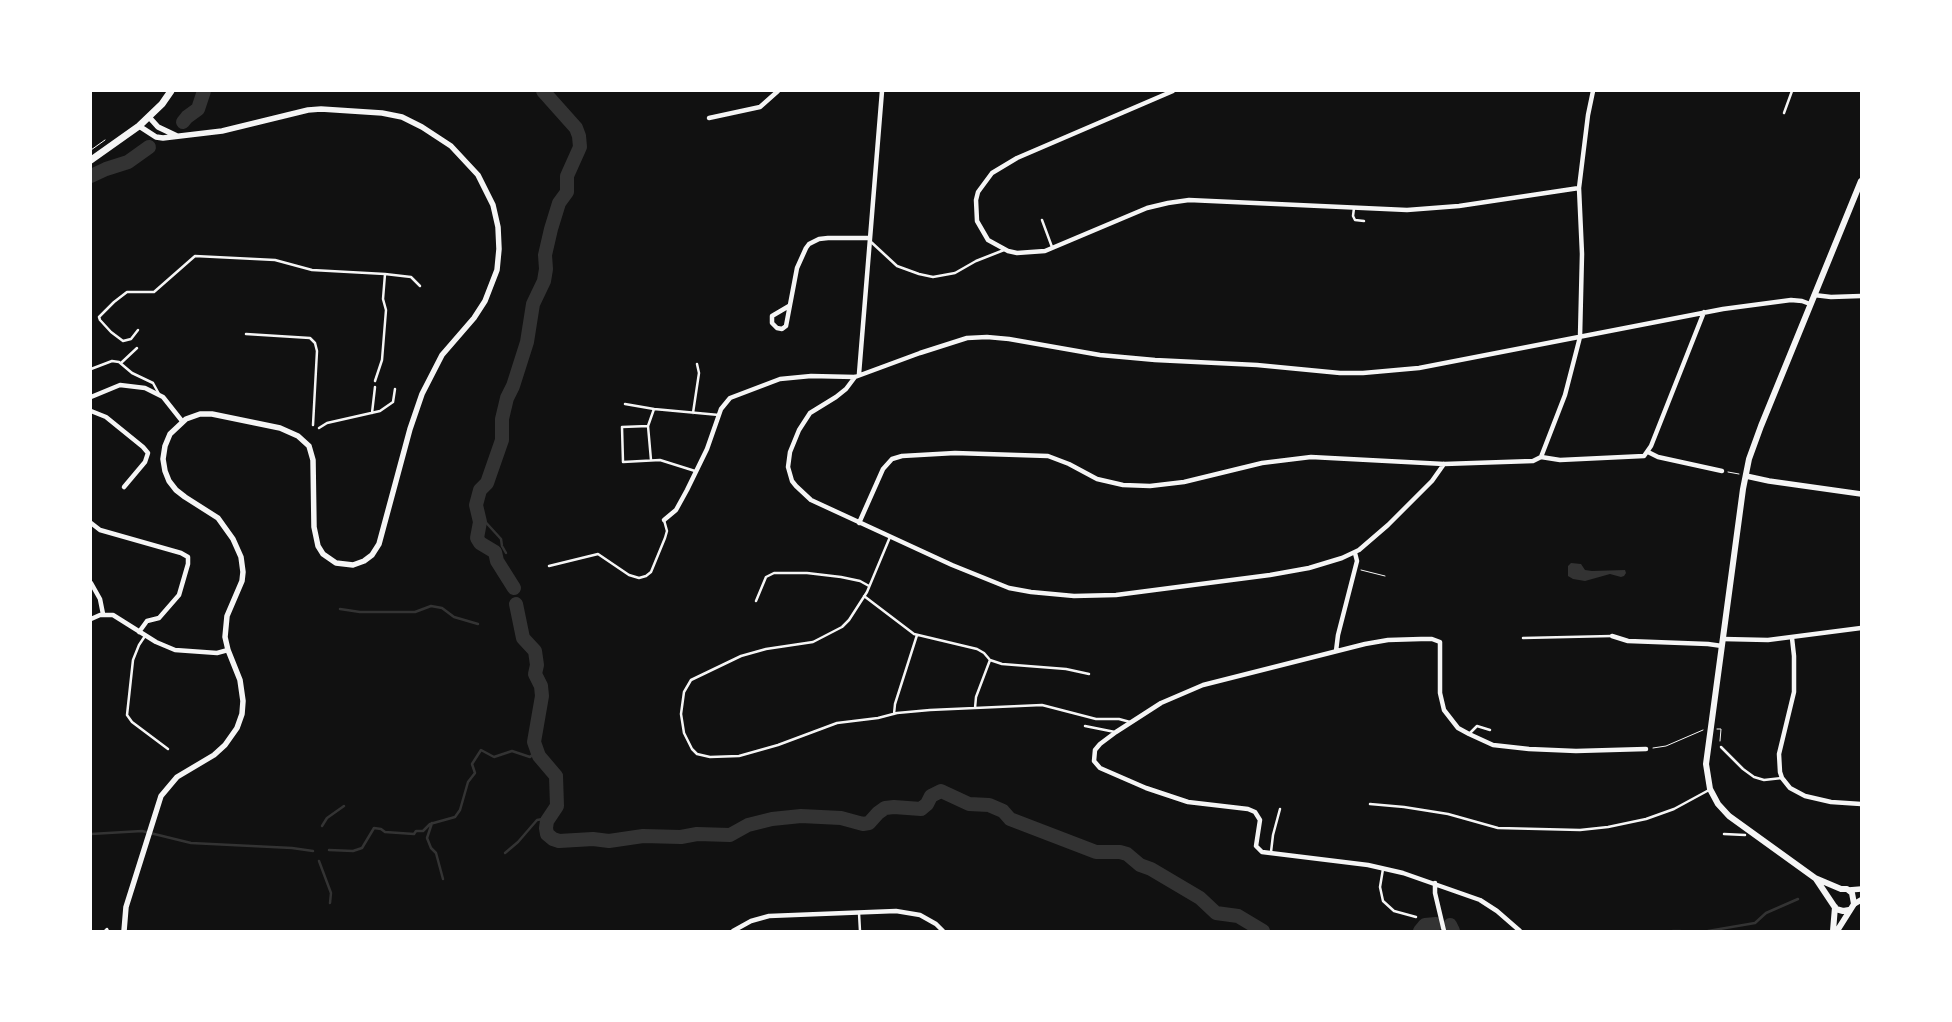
<!DOCTYPE html>
<style>
body{margin:0}
#map{position:relative;width:1952px;height:1022px;overflow:hidden;background:#111;font-family:"Times New Roman",serif}
canvas{display:block}
.frame{position:absolute;inset:0;border:92px solid #fff;pointer-events:none}
</style>
<div id="map">
<canvas width="1952" height="1022"></canvas>
<div class="frame"></div>
</div>
<script>
const context = document.querySelector('canvas').getContext('2d');
context.lineJoin = 'round';
function fill(path, color) {
  context.fillStyle = color;
  context.fill(path, 'evenodd');
}
function poly(rows) {
  const path = new Path2D();
  for (const r of rows) {
    path.moveTo(r[0], r[1]);
    for (let i = 2; i < r.length; i += 2) path.lineTo(r[i], r[i + 1]);
  }
  return path;
}
function trace(path, color, width, dash) {
  context.strokeStyle = color;
  context.lineWidth = width;
  context.lineCap = dash ? 'butt' : 'round';
  context.setLineDash(dash || []);
  context.stroke(path);
}
fill(poly([
 [1571,563,1581,564,1585,570,1592,571,1625,570,1626,573,1624,576,1621,577,1610,574,1585,581,1573,579,1568,576,1568,566]
]), '#333');
trace(poly([
 [480,516,501,539,502,546,506,553],
 [340,609,360,612,415,612,431,606,442,608,454,617,478,624],
 [432,823,427,838,431,848,436,853,443,879],
 [322,826,327,818,344,806],
 [91,834,142,831,191,843,292,848,313,851],
 [329,850,353,851,362,848,374,828,381,829,385,832,414,834,416,831,423,831,430,824,455,817,460,810,468,782,475,773,472,764,481,750,494,757,512,751,530,757,537,751],
 [505,853,518,842,537,820,549,818],
 [319,861,331,893,330,903],
 [1673,931,1680,931],
 [1708,931,1755,923,1766,913,1798,899]
]), '#333', 2.5);
trace(poly([
 [183,122,187,117,198,109,204,91],
 [91,176,106,169,128,162,149,147],
 [514,588,497,561,495,552,480,543,477,538,480,522,476,505,480,490,487,483,502,440,502,419,507,398,513,386,527,342,533,304,544,281,546,269,545,255,551,229,559,203,567,192,567,176,580,147,579,136,576,128,543,91],
 [516,604,523,638,535,651,537,665,535,674,541,686,542,696,534,742,539,756,556,776,557,806,547,821,546,828,547,834,553,839,559,841,593,839,609,841,643,836,681,837,697,834,730,835,748,825,772,819,801,816,841,818,863,824,869,823,878,813,885,808,894,807,921,809,927,804,931,796,941,791,969,804,989,805,1003,811,1010,819,1096,852,1120,852,1127,854,1140,865,1151,869,1200,898,1216,913,1238,916,1263,931],
 [1450,925,1453,931],
 [1420,931,1425,925,1436,924]
]), '#333', 14);
trace(poly([
 [91,150,105,140],
 [1728,472,1739,474],
 [1361,570,1385,576],
 [1717,729,1721,729,1720,741],
 [1653,748,1666,746,1703,730]
]), '#f5f5f5', 1);
trace(poly([
 [1784,113,1792,91],
 [1354,208,1353,216,1355,220,1364,221],
 [1042,220,1052,247],
 [870,241,897,266,919,274,933,277,955,273,976,261,1004,250],
 [385,274,411,277,420,286],
 [138,330,131,339,123,341,111,332,100,320,99,317,114,302,127,292,154,292,195,256,275,260,312,270,385,274,383,299,386,310,382,360,375,381],
 [246,334,310,338,315,343,317,351,313,425],
 [121,363,137,348],
 [91,369,112,361,119,362,132,373,153,383,159,394],
 [625,404,654,409],
 [372,413,375,387],
 [693,413,699,373,697,364],
 [648,426,651,460],
 [319,428,327,423,380,411,393,402,395,389],
 [695,471,660,460,623,462,622,427,648,426,654,409,719,415],
 [890,537,867,592,849,620,842,627,813,642,766,649,741,656,691,680,684,692,681,714,684,733,692,749,697,754,710,757,739,756,778,745,837,723,878,718,897,713,930,710,1042,705,1096,719,1119,719,1130,722],
 [549,566,598,554,629,575,639,578,646,576,651,572,665,538,667,531,664,520],
 [864,596,914,634,977,649,984,653,990,660,1002,664,1066,669,1089,674],
 [756,601,766,577,774,573,807,573,841,577,860,581,869,586],
 [145,636,139,645,133,660,127,715,132,722,168,749],
 [1523,638,1612,636],
 [975,708,976,697,990,660],
 [894,714,895,704,917,635],
 [1085,726,1115,732],
 [1470,733,1477,726,1490,730],
 [1721,747,1743,769,1754,777,1764,780,1782,778],
 [1370,804,1404,807,1448,814,1498,828,1580,830,1608,827,1646,819,1674,809,1709,790],
 [1724,834,1745,835],
 [1271,852,1273,835,1280,809],
 [1383,869,1380,887,1383,901,1394,911,1416,917],
 [859,913,860,931],
 [105,931,107,929,108,931]
]), '#f5f5f5', 2.5);
trace(poly([
 [1173,91,1017,158,992,173,978,192,976,200,977,221,988,240,1008,251,1017,253,1045,251,1147,208,1168,203,1189,200,1407,210,1459,206,1579,188],
 [709,118,760,107,778,91],
 [1814,295,1831,297,1861,296],
 [789,306,772,316,772,323,777,328,782,329,786,326,797,268,806,248,809,244,819,239,828,238,869,238],
 [859,374,882,91],
 [855,377,846,389,836,397,810,413,799,430,790,452,788,467,792,481,796,486,811,500,952,565,1009,588,1031,592,1074,596,1116,595,1270,575,1309,568,1342,558,1359,550,1388,525,1432,481,1444,464],
 [91,397,120,385,145,388,163,397,182,421],
 [91,411,106,417,143,447,148,453,145,462,124,487],
 [1648,452,1658,457,1722,471],
 [1541,457,1565,395,1580,337,1582,254,1579,188,1588,115,1593,91],
 [664,520,676,510,687,490,707,449,721,409,730,398,780,379,811,376,855,377,920,353,967,338,987,337,1009,339,1100,355,1155,360,1257,365,1340,373,1363,373,1419,368,1723,309,1791,300,1802,301,1810,304],
 [91,523,100,530,181,553,188,557,188,564,179,595,159,618,147,621,139,632],
 [859,523,883,469,892,459,902,456,955,453,1048,456,1069,464,1097,479,1123,485,1150,486,1184,482,1262,463,1311,457,1444,464,1533,461,1541,457,1560,460,1644,456,1651,446,1704,312],
 [91,583,100,599,103,614],
 [91,619,100,615,113,615,156,642,175,650,217,653,228,650],
 [1612,636,1628,641,1708,644,1722,646],
 [1792,638,1794,656,1794,692,1779,754,1780,772,1782,778,1790,788,1805,796,1831,802,1861,804],
 [1723,639,1768,640,1861,628],
 [1336,651,1338,635,1357,561,1355,553],
 [1435,883,1435,893,1444,931],
 [733,931,751,921,769,916,896,911,920,915,936,924,943,931],
 [1520,931,1497,911,1480,900,1403,873,1368,865,1262,852,1256,846,1260,820,1255,812,1248,809,1188,802,1146,788,1100,768,1094,761,1095,750,1100,744,1116,732,1161,703,1203,685,1365,644,1388,640,1421,639,1432,639,1440,642,1440,693,1444,710,1458,728,1469,734,1493,745,1529,749,1576,751,1646,749]
]), '#f5f5f5', 4.5);
trace(poly([
 [149,117,158,127,177,136],
 [1746,476,1769,481,1861,494],
 [1849,890,1861,889],
 [1854,904,1861,900],
 [124,931,126,907,161,796,177,777,214,755,225,745,237,728,242,714,243,701,240,680,228,650,225,637,227,616,242,581,243,572,241,557,233,539,218,518,185,497,176,490,169,481,165,471,163,459,165,446,170,434,186,419,200,414,212,414,280,428,298,436,309,446,313,460,314,527,318,546,323,554,336,563,353,565,364,561,372,555,379,544,410,429,422,394,442,355,474,318,485,301,497,270,499,249,498,227,493,205,478,175,451,146,422,127,402,117,382,113,321,109,308,110,222,131,163,138,156,137,139,126]
]), '#f5f5f5', 5.5);
trace(poly([
 [1816,879,1836,909,1843,911,1849,910],
 [1833,931,1835,907],
 [1837,931,1854,904,1852,893,1847,889,1841,889,1815,878,1729,816,1718,804,1710,789,1706,764,1743,489,1749,459,1761,426,1861,181]
]), '#f5f5f5', 6);
trace(poly([
 [91,160,139,126,162,104,171,91]
]), '#f5f5f5', 7);
</script>
